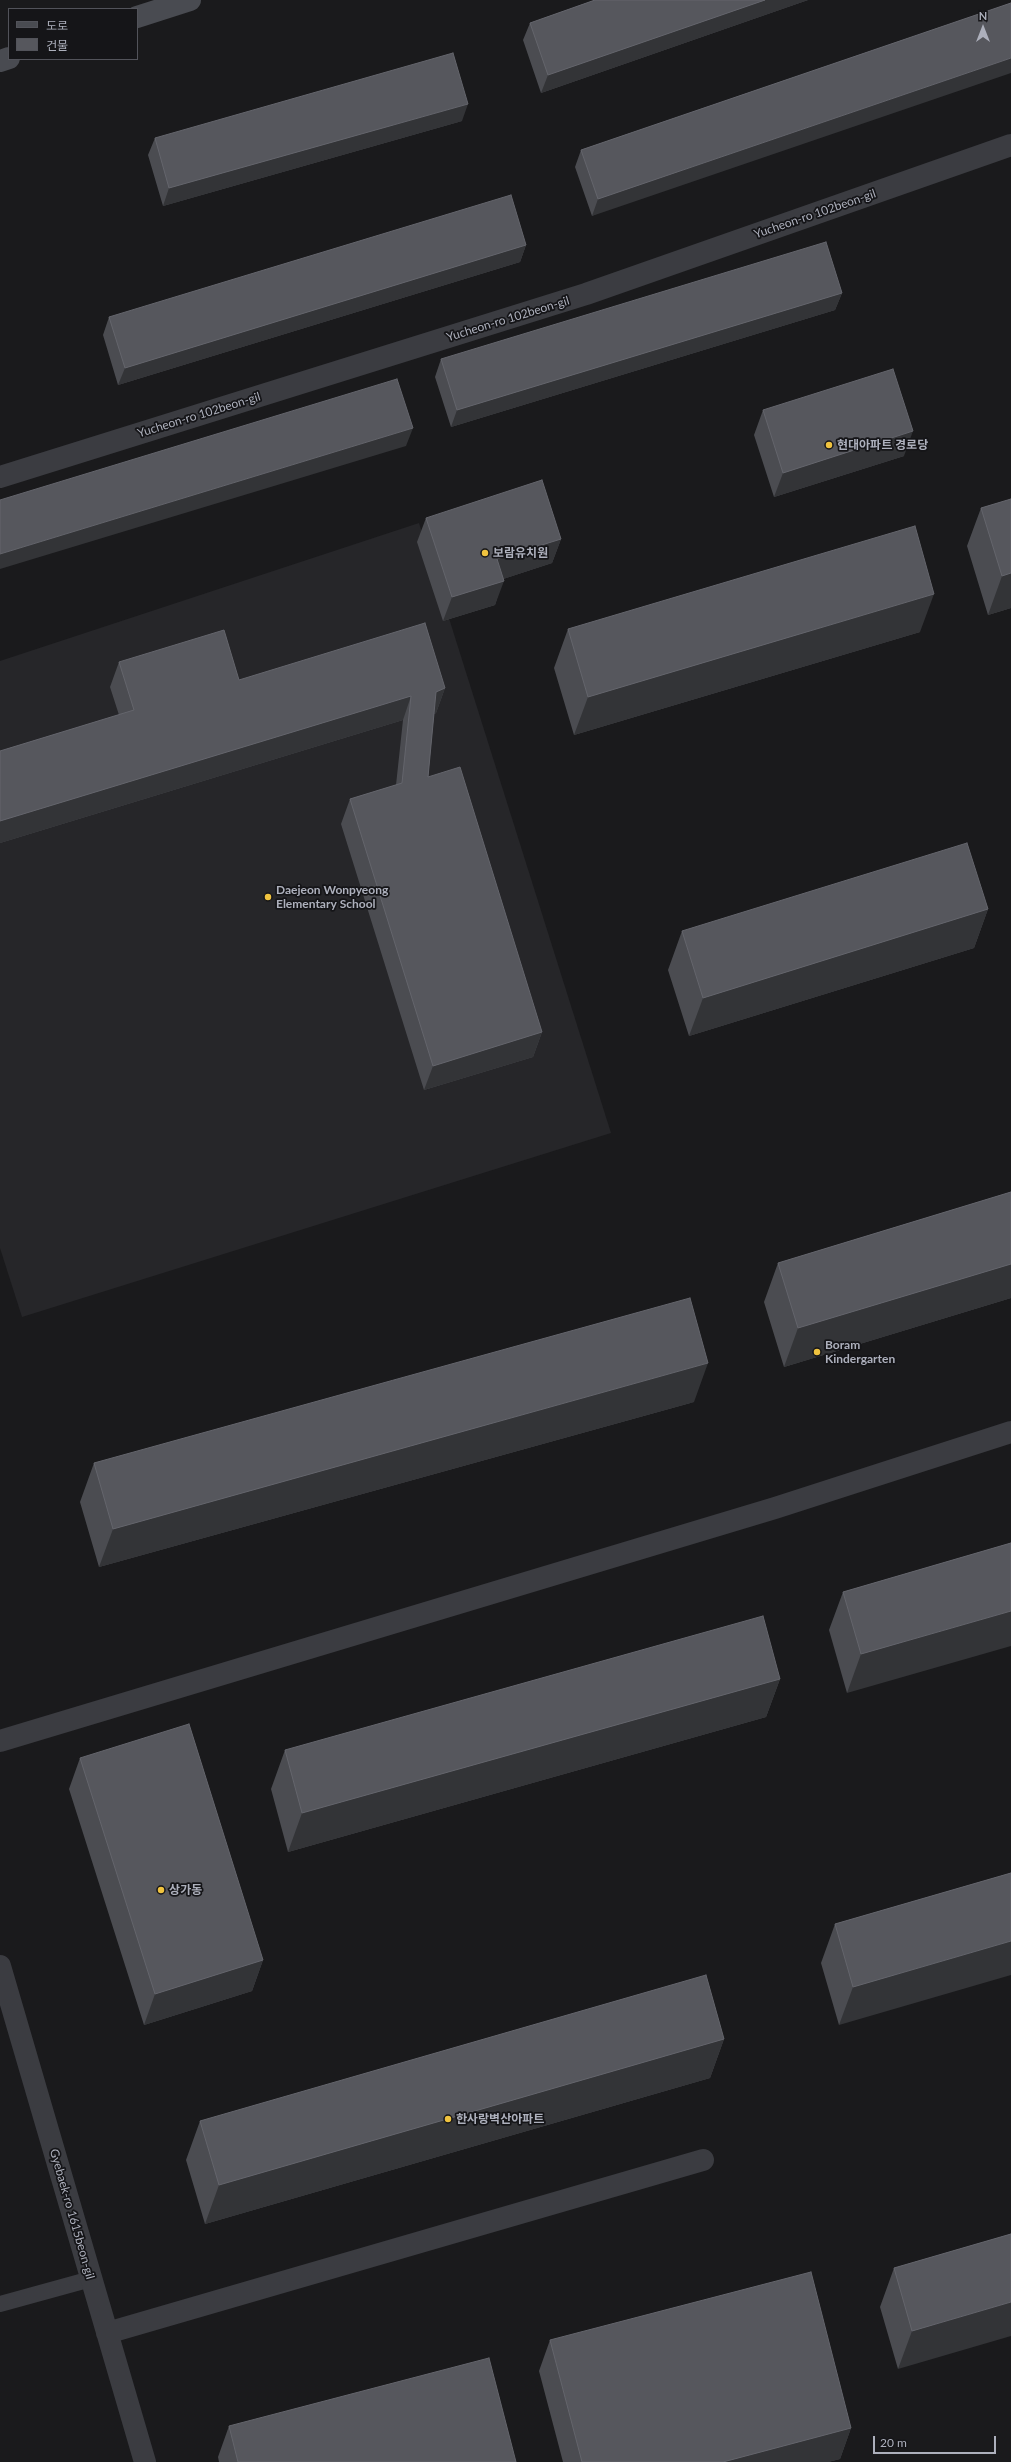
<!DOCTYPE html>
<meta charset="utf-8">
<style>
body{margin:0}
#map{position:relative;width:1011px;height:2462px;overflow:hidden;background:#1a1a1c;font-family:Lato,"Noto Sans KR",sans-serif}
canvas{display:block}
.legend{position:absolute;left:8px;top:8px;width:130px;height:52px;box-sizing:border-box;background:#151518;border:1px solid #52535a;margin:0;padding:5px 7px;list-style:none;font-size:12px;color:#adb0bc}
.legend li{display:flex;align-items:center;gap:8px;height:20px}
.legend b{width:20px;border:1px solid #52535a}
.north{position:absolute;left:963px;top:8px;width:40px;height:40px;-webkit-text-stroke:3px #151518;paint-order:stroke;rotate:0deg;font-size:11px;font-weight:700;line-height:16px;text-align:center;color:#adb0bc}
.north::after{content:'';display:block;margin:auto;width:14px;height:18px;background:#adb0bc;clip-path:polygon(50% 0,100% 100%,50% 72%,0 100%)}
.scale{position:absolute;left:873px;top:2436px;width:123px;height:18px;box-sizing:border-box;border:2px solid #adb0bc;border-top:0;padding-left:5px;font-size:12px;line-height:14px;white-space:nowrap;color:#adb0bc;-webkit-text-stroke:3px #151518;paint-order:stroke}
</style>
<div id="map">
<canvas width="1011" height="2462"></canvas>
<ul class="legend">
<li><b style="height:5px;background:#494b51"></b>도로</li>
<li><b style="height:11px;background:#56575d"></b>건물</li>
</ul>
<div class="north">N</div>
<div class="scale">20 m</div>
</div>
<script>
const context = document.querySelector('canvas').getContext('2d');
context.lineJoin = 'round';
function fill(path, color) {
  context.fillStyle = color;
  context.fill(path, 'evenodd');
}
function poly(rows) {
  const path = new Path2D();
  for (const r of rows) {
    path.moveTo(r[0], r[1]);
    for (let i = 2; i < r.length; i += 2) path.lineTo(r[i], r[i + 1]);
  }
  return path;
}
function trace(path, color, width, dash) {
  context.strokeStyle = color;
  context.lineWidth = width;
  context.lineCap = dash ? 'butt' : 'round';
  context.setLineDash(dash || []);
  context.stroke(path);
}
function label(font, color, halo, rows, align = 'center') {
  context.font = font + ' Lato,"Noto Sans KR",sans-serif';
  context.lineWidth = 3.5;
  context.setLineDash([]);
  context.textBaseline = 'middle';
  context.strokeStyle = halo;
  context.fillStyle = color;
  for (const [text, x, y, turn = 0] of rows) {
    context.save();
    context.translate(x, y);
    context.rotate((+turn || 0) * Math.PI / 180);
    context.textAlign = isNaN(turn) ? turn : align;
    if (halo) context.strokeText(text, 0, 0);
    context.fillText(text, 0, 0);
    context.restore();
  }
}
fill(poly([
 [419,523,611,1133,22,1317,0,1248,0,661]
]), '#262629');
trace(poly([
 [0,2304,91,2279]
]), '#3b3c41', 16);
trace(poly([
 [0,477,586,294,1011,145],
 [0,1741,775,1508,1011,1432],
 [0,1966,145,2462],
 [107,2333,703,2160]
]), '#3b3c41', 22);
trace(poly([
 [137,17,190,0],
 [0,61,9,58]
]), '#494b51', 22);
fill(poly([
 [595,0,808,0,541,93,523,40,530,23],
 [1011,3,592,216,575,167,581,150],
 [462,121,163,206,148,155,155,138],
 [526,245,520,262,118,385,103,335,109,317],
 [842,293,835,310,451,427,435,377,441,359],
 [763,410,904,456,774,497,754,435],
 [1011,499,1011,608,988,615,967,546,981,508],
 [426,518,561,539,552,563,503,579,495,605,443,621,417,542],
 [568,629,920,632,574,735,554,668],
 [119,662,239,680,445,688,436,713,434,714,428,777,542,1032,533,1057,424,1090,341,824,350,799,396,785,403,720,0,843,0,751,119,715,110,687],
 [988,909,974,948,689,1036,668,970,682,931],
 [1011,1192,1011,1298,784,1367,764,1302,778,1263],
 [694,1402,99,1567,80,1502,94,1463],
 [1011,1543,847,1693,829,1630,843,1592],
 [780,1679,766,1717,288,1852,271,1789,285,1750],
 [80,1758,263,1960,252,1991,144,2025,69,1789],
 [1011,1873,839,2025,821,1963,835,1924],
 [724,2039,710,2078,205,2224,186,2160,200,2121],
 [1011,2234,898,2369,880,2307,894,2268],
 [550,2340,851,2428,840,2459,828,2462,563,2462,539,2371],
 [229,2426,516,2462,219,2462,218,2457]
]), '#4b4c51');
fill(poly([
 [765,0,808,0,541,93,548,75],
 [1011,58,1011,73,592,216,598,199],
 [468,104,462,121,163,206,169,188],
 [526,245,520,262,118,385,125,368],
 [842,293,835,310,451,427,457,410],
 [413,428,406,446,0,569,0,554],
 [913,431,904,456,774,497,783,473],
 [561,539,552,563,488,584,497,559],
 [1011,573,1011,608,988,615,1002,576],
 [504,581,495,605,443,621,452,597],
 [934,594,920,632,574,735,588,697],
 [445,688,436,713,427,716,436,692],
 [411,696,403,720,0,843,0,821],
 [988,909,974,948,689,1036,703,998],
 [542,1032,533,1057,424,1090,433,1066],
 [1011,1264,1011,1298,784,1367,798,1328],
 [708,1363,694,1402,99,1567,113,1529],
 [1011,1611,1011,1646,847,1693,861,1654],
 [780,1679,766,1717,288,1852,302,1813],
 [1011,1941,1011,1975,839,2025,853,1987],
 [263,1960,252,1991,144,2025,155,1994],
 [724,2039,710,2078,205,2224,219,2185],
 [1011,2302,1011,2336,898,2369,912,2331],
 [851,2428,840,2459,828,2462,723,2462]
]), '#333437');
const building = poly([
 [595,0,765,0,548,75,530,23,595,0],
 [1011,3,1011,58,598,199,581,150,1011,3],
 [453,53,468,104,169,188,155,138,453,53],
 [511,195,526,245,125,368,109,317,511,195],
 [826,242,842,293,457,410,441,359,826,242],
 [893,369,913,431,783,473,763,410,893,369],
 [397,379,413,428,0,554,0,500,397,379],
 [542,480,561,539,497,559,504,581,452,597,426,518,542,480],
 [1011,499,1011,573,1002,576,981,508,1011,499],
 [915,526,934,594,588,697,568,629,915,526],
 [425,623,445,688,436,692,428,777,460,767,542,1032,433,1066,350,799,402,783,411,696,0,821,0,751,134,710,119,662,224,630,239,680,425,623],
 [967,843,988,909,703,998,682,931,967,843],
 [1011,1192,1011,1264,798,1328,778,1263,1011,1192],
 [690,1298,708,1363,113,1529,94,1463,690,1298],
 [1011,1543,1011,1611,861,1654,843,1592,1011,1543],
 [763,1616,780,1679,302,1813,285,1750,763,1616],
 [189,1724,263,1960,155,1994,80,1758,189,1724],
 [1011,1873,1011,1941,853,1987,835,1924,1011,1873],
 [706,1975,724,2039,219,2185,200,2121,706,1975],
 [1011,2234,1011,2302,912,2331,894,2268,1011,2234],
 [811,2272,851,2428,723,2462,582,2462,550,2340,811,2272],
 [489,2358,516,2462,238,2462,229,2426,489,2358]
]);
fill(building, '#56575d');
trace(building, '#64656c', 1);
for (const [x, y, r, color] of [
 [829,445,4,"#f0c33f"],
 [485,553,4,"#f0c33f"],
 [268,897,4,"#f0c33f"],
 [817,1352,4,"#f0c33f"],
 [161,1890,4,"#f0c33f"],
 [448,2119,4,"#f0c33f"]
]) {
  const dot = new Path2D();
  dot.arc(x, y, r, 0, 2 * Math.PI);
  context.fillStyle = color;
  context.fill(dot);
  trace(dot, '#151518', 1.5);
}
label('12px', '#adb0bc', '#151518', [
 ["Yucheon-ro 102beon-gil",815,214,-19],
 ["Yucheon-ro 102beon-gil",508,319,-17],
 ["Yucheon-ro 102beon-gil",199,415,-17],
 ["Gyebaek-ro 1615beon-gil",72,2214,74]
]);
label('bold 12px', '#adb0bc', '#151518', [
 ["현대아파트 경로당",837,445],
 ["보람유치원",493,553],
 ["Daejeon Wonpyeong",276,890],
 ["Elementary School",276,904],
 ["Boram",825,1345],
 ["Kindergarten",825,1359],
 ["상가동",169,1890],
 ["한사랑벽산아파트",456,2119]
], 'left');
</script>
